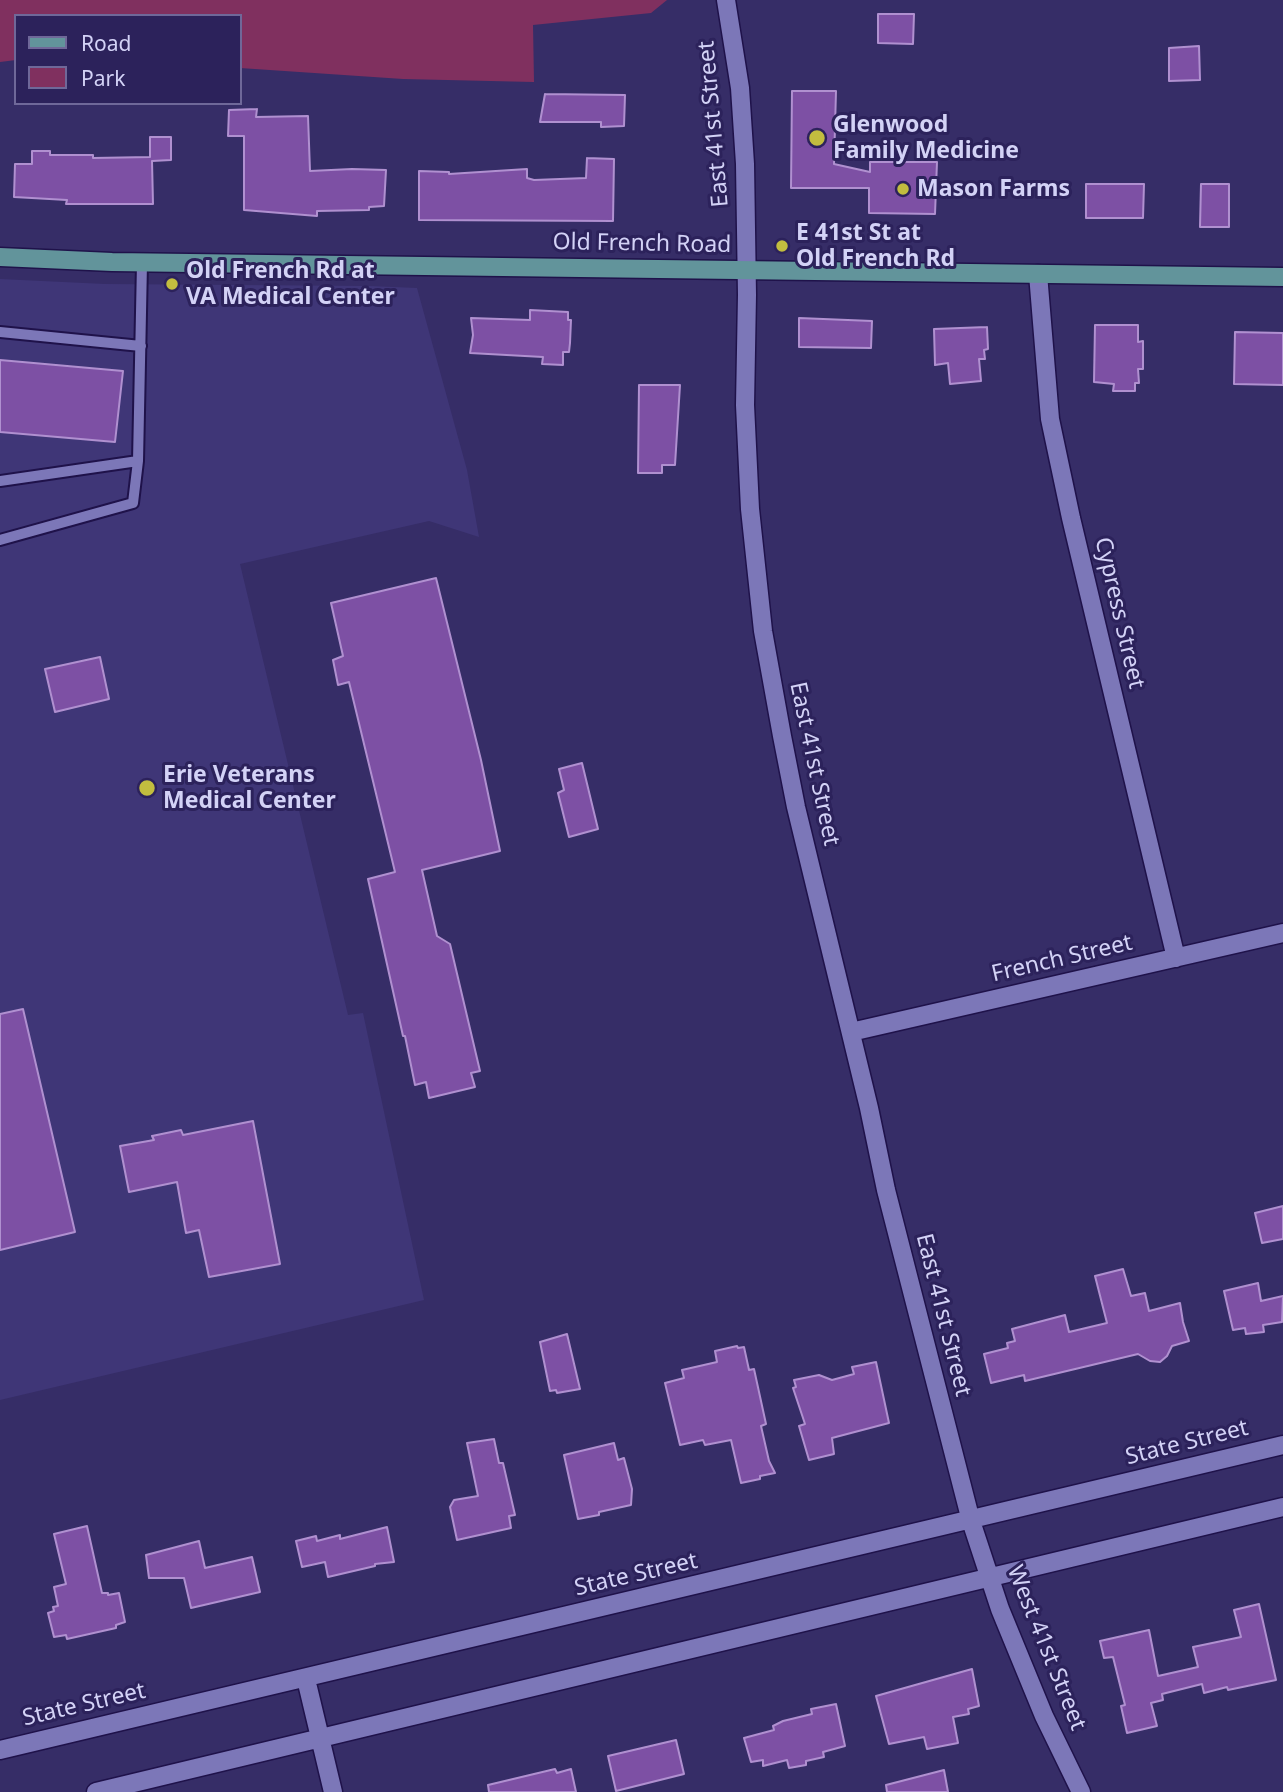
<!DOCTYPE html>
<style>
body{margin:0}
#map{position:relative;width:1283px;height:1792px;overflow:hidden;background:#362d67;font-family:"Noto Sans",sans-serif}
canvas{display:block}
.legend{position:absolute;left:14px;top:14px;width:228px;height:91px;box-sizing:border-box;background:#2c225b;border:2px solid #6f6899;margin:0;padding:9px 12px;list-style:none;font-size:21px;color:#d3d2f6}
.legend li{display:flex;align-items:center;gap:14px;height:35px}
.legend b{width:35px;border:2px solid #6f6899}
</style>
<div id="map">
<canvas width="1283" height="1792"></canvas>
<ul class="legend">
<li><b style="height:9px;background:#62949b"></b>Road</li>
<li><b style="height:19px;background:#80305f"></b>Park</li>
</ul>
</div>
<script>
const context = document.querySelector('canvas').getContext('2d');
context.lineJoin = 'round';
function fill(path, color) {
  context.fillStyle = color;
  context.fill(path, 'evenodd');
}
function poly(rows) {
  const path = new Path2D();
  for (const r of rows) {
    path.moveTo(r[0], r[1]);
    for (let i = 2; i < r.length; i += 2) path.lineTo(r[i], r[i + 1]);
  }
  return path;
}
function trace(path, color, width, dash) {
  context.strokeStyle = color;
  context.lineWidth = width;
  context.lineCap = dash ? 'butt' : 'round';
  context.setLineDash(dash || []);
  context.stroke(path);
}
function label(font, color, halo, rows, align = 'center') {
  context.font = font + ' "Noto Sans",sans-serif';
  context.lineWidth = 6;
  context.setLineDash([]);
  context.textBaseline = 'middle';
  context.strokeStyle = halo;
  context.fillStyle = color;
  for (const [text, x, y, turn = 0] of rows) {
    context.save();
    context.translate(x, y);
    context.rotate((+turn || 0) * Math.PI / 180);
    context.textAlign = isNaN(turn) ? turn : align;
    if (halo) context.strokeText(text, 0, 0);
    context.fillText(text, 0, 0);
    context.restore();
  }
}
fill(poly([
 [0,279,105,284,369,286,417,288,467,470,479,537,429,521,240,564,348,1015,363,1013,424,1300,0,1400]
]), '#3f3677');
fill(poly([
 [0,0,667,0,651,13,533,25,534,82,403,79,240,68,240,16,16,16,16,60,0,62]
]), '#80305f');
const building = poly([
 [878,14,914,14,913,44,878,43,878,14],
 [1199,46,1200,80,1169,81,1169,48,1199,46],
 [792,91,836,91,834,164,870,172,870,162,937,162,935,214,869,213,869,188,791,188,792,91],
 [545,94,625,95,624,126,601,127,601,122,540,122,545,94],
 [257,109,256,117,308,116,310,171,352,169,386,170,384,206,369,207,369,210,317,211,317,216,244,210,244,136,228,136,229,110,257,109],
 [150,137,171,137,171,160,152,161,153,204,66,204,67,200,14,197,15,164,32,164,32,151,50,151,50,155,93,155,93,158,150,157,150,137],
 [587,158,614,159,613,221,419,220,419,171,449,172,449,174,527,169,527,178,534,180,586,178,587,158],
 [1086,184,1144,184,1143,218,1086,218,1086,184],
 [1201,184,1229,184,1229,227,1200,227,1201,184],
 [530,310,568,312,568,320,571,320,570,343,569,352,563,352,563,365,542,364,543,357,470,353,473,335,471,318,530,320,530,310],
 [799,318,872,321,871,348,799,347,799,318],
 [1095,325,1138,325,1138,342,1143,341,1143,369,1138,369,1139,383,1135,383,1135,391,1113,391,1114,384,1094,382,1095,325],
 [987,327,988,349,984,350,985,359,979,359,981,381,950,384,948,363,935,365,934,329,987,327],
 [1235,332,1283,333,1283,385,1234,384,1235,332],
 [0,360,123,371,115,442,0,432,0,360],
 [639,385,680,385,675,465,662,465,662,473,638,473,639,385],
 [436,578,481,760,500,851,422,870,437,936,450,944,480,1071,471,1073,475,1087,429,1098,426,1082,415,1085,405,1036,403,1036,368,879,395,872,349,682,338,685,333,660,343,656,331,603,436,578],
 [100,657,109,699,55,712,45,669,100,657],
 [582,763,598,829,569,837,558,793,564,790,559,769,582,763],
 [23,1009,75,1232,0,1250,0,1014,23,1009],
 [253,1121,280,1264,209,1277,199,1230,186,1233,177,1182,129,1192,120,1146,154,1140,152,1136,181,1130,183,1135,253,1121],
 [1283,1206,1283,1239,1262,1243,1255,1213,1283,1206],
 [1123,1269,1131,1296,1145,1293,1149,1311,1180,1303,1183,1322,1189,1341,1172,1346,1167,1356,1160,1362,1150,1361,1138,1354,1025,1381,1024,1375,991,1383,984,1354,1008,1348,1007,1343,1015,1341,1012,1329,1065,1315,1069,1332,1107,1323,1095,1276,1123,1269],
 [1258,1283,1261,1301,1283,1296,1282,1322,1263,1325,1264,1332,1246,1334,1245,1328,1233,1330,1224,1291,1258,1283],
 [567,1334,580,1389,557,1393,556,1390,550,1391,540,1342,567,1334],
 [737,1346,738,1348,744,1347,749,1370,754,1369,766,1424,761,1426,769,1461,775,1473,760,1476,760,1479,741,1483,731,1440,705,1445,703,1440,680,1445,665,1383,684,1378,682,1370,717,1362,715,1351,737,1346],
 [876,1362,889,1423,832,1438,834,1454,809,1460,799,1426,805,1424,793,1388,796,1387,794,1380,819,1375,832,1380,854,1374,852,1367,876,1362],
 [494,1439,499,1463,503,1463,515,1515,509,1516,511,1528,457,1540,450,1507,454,1500,478,1496,467,1443,494,1439],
 [614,1443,618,1460,624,1458,632,1489,631,1505,599,1512,599,1515,578,1519,564,1455,614,1443],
 [87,1526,102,1593,108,1593,108,1595,119,1593,125,1622,116,1625,116,1628,67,1639,66,1635,54,1637,48,1613,54,1611,53,1607,58,1606,54,1587,66,1584,54,1534,87,1526],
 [387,1527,394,1562,375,1564,375,1566,328,1577,325,1562,302,1567,296,1541,316,1536,317,1541,340,1535,340,1539,387,1527],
 [199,1541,205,1568,252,1557,260,1592,191,1608,184,1578,149,1578,146,1555,199,1541],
 [1259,1604,1276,1680,1228,1690,1227,1687,1204,1693,1202,1684,1162,1694,1163,1700,1151,1703,1157,1726,1127,1733,1121,1706,1125,1705,1113,1657,1104,1658,1100,1641,1149,1630,1158,1676,1198,1667,1193,1647,1241,1637,1234,1610,1259,1604],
 [972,1669,979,1706,968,1709,969,1714,953,1717,958,1743,927,1749,924,1737,889,1744,876,1696,972,1669],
 [836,1704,845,1746,823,1752,824,1757,806,1761,806,1765,789,1768,787,1760,763,1766,763,1760,751,1762,744,1738,774,1730,773,1726,783,1721,812,1714,811,1709,836,1704],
 [676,1740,684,1774,616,1791,608,1756,676,1740],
 [555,1769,557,1773,571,1769,576,1792,489,1792,488,1785,555,1769],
 [944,1770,948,1792,887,1792,886,1785,944,1770]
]);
fill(building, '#7d50a4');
trace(building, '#b090d0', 2);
const lane = poly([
 [0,332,141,346],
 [0,481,138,461,142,263],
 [0,540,133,503,138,461]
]);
const street = poly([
 [726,0,740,88,745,164,747,295,745,405,750,509,763,631,782,736,796,807,869,1108,886,1190,971,1521,1000,1609,1044,1716,1081,1792],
 [1038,274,1050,419,1071,518,1176,958],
 [851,1032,1283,933],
 [306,1679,333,1792],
 [0,1750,1283,1445],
 [96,1792,1283,1507]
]);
const primary = poly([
 [0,257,112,262,1283,277]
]);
trace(lane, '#1f124a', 14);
trace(street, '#1f124a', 21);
trace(primary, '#1f124a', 21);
trace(lane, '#7c77b8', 10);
trace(street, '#7c77b8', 18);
trace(primary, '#62949b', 18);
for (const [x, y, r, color] of [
 [817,138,9,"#c2bd3f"],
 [903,189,7,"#c2bd3f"],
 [782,246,7,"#c2bd3f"],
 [172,284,7,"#c2bd3f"],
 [147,788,9,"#c2bd3f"]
]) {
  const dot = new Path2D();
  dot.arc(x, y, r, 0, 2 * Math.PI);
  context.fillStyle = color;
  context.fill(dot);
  trace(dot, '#2c225b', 2.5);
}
label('23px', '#d3d2f6', '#2c225b', [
 ["East 41st Street",714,124,-95],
 ["Old French Road",642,244,1],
 ["Cypress Street",1119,613,77],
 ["East 41st Street",814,764,78],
 ["French Street",1062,959,-13],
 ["East 41st Street",943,1315,76],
 ["State Street",1187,1443,-14],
 ["State Street",636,1575,-13],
 ["West 41st Street",1046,1648,68],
 ["State Street",84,1705,-13]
]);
label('bold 23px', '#d3d2f6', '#2c225b', [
 ["Glenwood",833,125],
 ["Family Medicine",833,151],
 ["Mason Farms",917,189],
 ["E 41st St at",796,233],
 ["Old French Rd",796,259],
 ["Old French Rd at",186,271],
 ["VA Medical Center",186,297],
 ["Erie Veterans",163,775],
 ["Medical Center",163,801]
], 'left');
</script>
